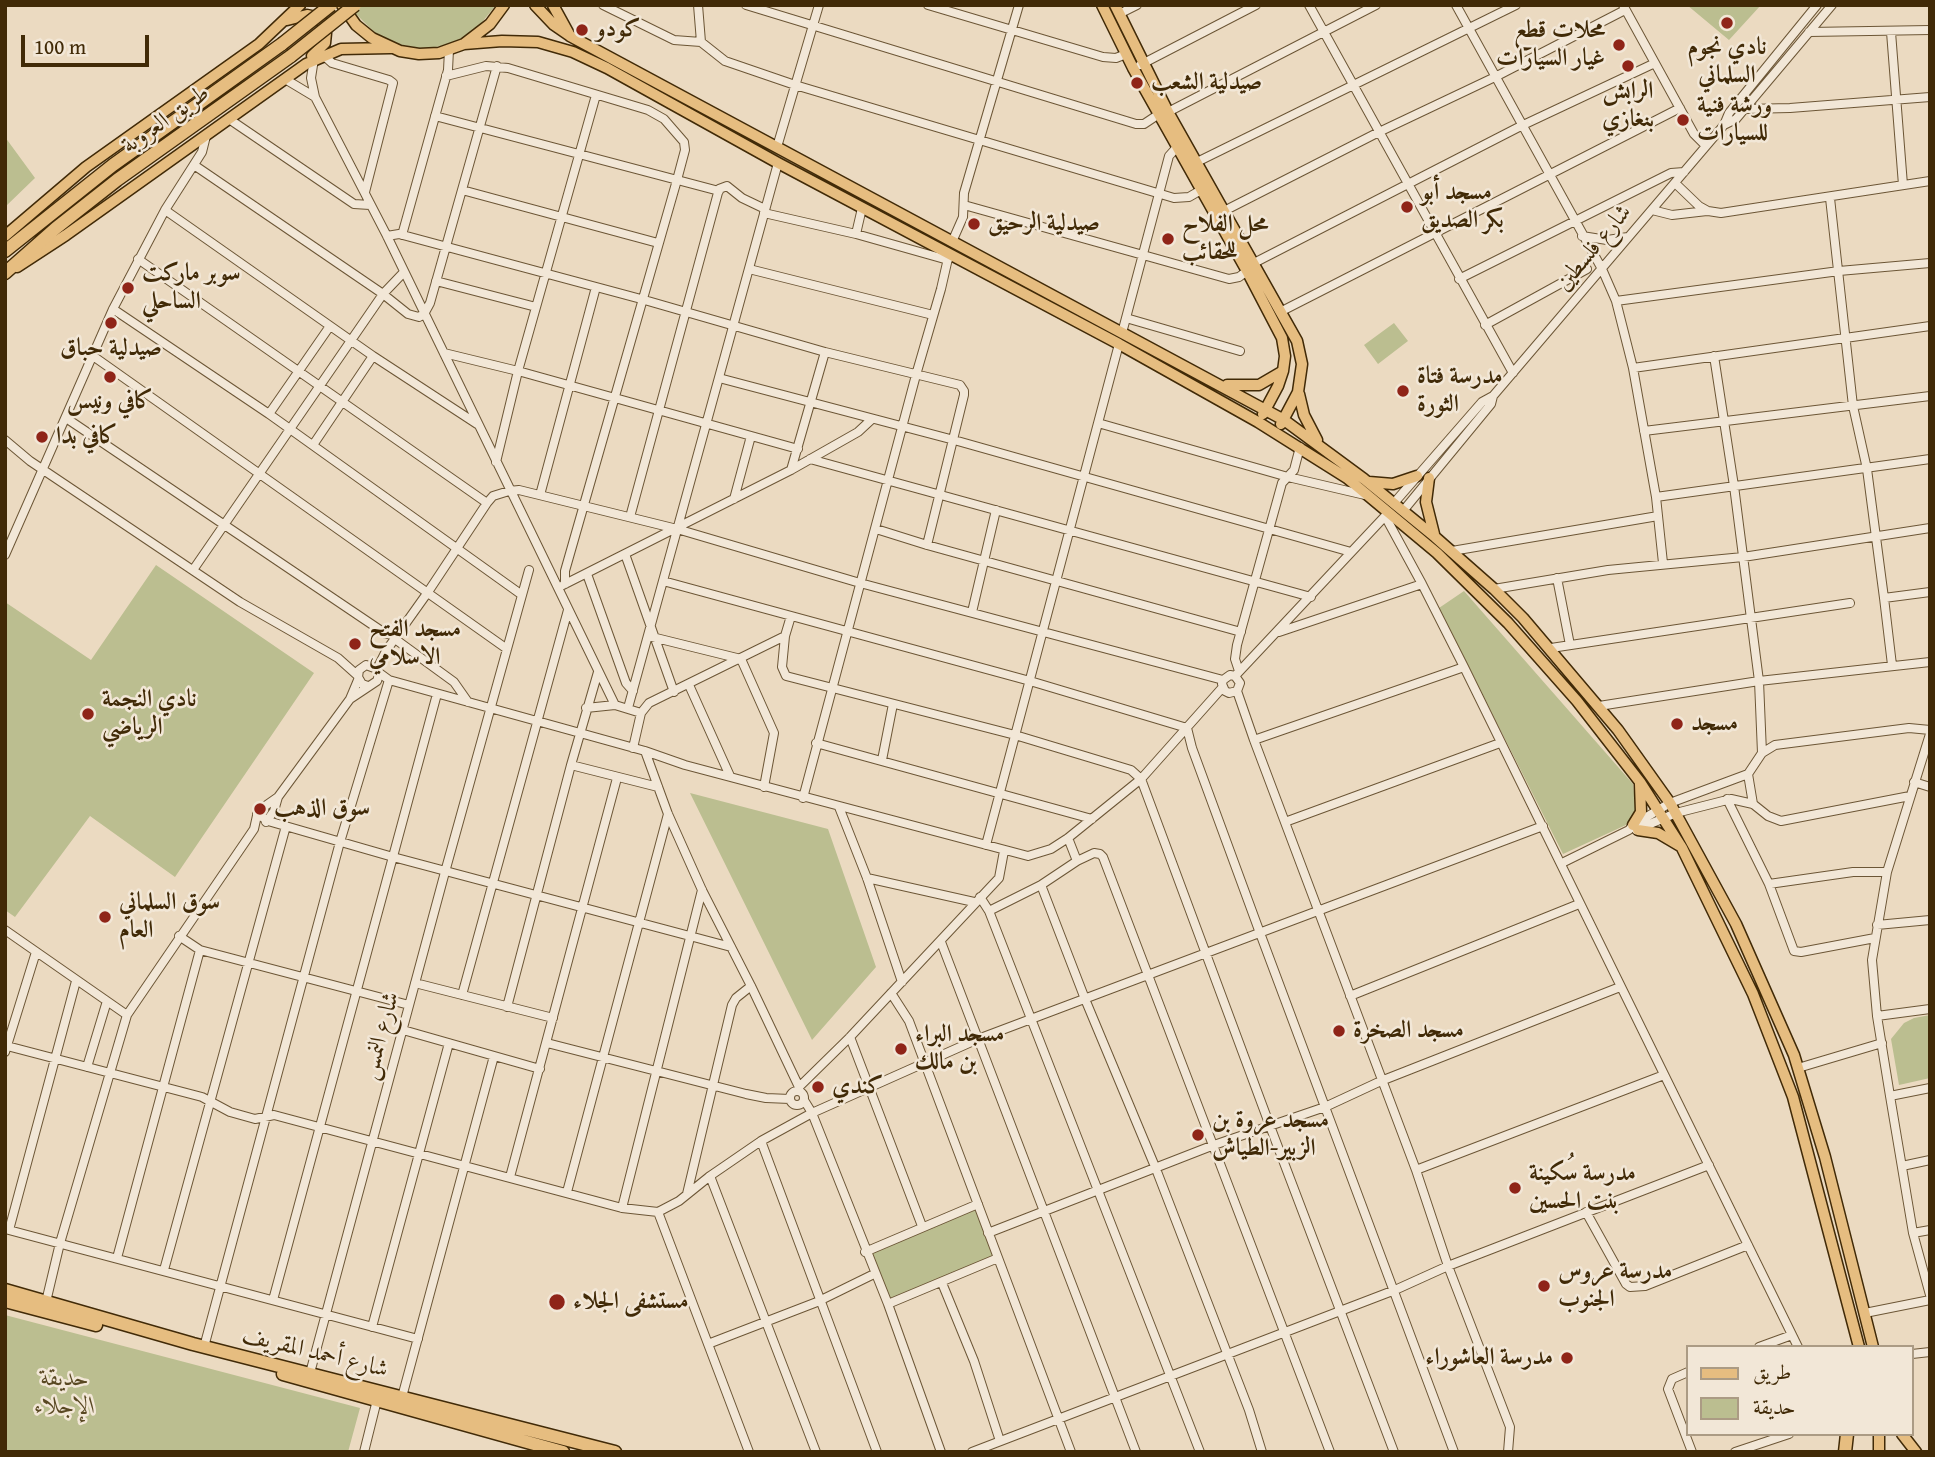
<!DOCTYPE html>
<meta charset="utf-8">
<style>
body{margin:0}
#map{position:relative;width:1935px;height:1457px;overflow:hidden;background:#ebdac1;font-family:"Gentium Book Plus",Amiri,serif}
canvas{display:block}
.frame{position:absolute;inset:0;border:7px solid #412a07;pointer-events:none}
.legend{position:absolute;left:1686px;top:1345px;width:228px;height:91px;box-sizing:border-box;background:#f2e7d7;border:2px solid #ab9b84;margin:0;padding:9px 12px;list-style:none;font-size:21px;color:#412a07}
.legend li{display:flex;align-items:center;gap:14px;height:35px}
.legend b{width:35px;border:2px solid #ab9b84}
.scale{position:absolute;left:21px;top:35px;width:128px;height:32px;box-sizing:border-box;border:4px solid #412a07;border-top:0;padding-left:9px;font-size:21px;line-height:24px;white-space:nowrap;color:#412a07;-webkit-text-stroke:5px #f2e7d7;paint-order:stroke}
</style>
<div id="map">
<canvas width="1935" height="1457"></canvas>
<div class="frame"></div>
<ul class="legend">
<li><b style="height:9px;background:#e6bd80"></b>طريق</li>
<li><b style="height:19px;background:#bbbe90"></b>حديقة</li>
</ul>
<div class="scale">100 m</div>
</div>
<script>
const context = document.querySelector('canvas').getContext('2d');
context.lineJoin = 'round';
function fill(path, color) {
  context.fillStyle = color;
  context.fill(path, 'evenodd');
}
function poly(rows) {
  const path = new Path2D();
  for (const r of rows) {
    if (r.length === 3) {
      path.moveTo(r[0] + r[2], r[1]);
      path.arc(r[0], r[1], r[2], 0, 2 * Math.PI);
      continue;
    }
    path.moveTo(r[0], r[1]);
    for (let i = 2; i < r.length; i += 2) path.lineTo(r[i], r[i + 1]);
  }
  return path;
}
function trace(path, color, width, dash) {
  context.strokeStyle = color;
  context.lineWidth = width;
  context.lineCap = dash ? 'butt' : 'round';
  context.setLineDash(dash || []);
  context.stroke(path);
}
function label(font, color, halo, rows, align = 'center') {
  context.font = font + ' "Gentium Book Plus",Amiri,serif';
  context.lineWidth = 5;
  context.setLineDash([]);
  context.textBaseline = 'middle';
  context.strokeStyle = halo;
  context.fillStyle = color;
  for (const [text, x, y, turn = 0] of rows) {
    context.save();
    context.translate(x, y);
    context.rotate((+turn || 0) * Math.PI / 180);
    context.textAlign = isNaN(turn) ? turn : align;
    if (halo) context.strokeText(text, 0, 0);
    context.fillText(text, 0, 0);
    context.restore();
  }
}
fill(poly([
 [351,5,496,5,474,32,451,44,425,49,398,44,375,33,356,14],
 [1687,5,1761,5,1729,40],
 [5,137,35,178,5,207],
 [1394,323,1408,341,1378,364,1364,345],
 [156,565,314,673,175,877,90,816,15,917,5,910,5,602,91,660],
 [1464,591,1633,784,1636,810,1626,825,1563,854,1439,608],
 [690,793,828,829,876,967,812,1040],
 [1930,1015,1930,1078,1899,1085,1891,1039,1904,1023,1914,1018],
 [977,1205,998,1258,888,1304,866,1252],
 [5,1315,360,1408,348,1452,5,1452]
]), '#bbbe90');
const minor = poly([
 [603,5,674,40,701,42,725,61,795,85,1174,198,1189,197,1201,190],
 [698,5,701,42],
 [746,5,1136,124,1144,124,1159,114],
 [928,5,1103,57,1116,58,1126,54],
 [1309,5,1513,373],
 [1456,5,1602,269,1616,301,1633,368,1656,497,1663,563],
 [1623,5,1694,134,1706,146],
 [1119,14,1137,5],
 [1809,32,1930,30],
 [1891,32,1903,185],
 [323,55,332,63,389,80,393,83,365,192],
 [314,59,311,78,315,97,387,236,615,705],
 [1140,65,1256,5],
 [446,76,486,66,508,68,648,110,664,119,684,142,685,150,677,180,565,571,565,584],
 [285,79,315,97],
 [1745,109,1790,108,1930,97],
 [1168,112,1376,5],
 [435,116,719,191],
 [229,119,354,204,370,205],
 [1724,125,1736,119,1832,5],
 [777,147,819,5],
 [1197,162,1516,5],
 [194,165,383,294,408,314,419,317,424,314,430,303,497,66],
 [1675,183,1699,206,1708,211,1721,213,1930,181],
 [462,190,658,243],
 [1830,198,1853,406,1867,469,1884,598,1930,592],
 [964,205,1229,279,1239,277,1247,271],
 [165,210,373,356,477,424],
 [1652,210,1672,215,1707,211],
 [1222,212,1379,132,1495,77,1625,10],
 [764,213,856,234,948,260],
 [856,234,862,208],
 [402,235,448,70,449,50],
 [387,236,399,234,641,299,825,352,960,385,964,391,964,395,927,545],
 [1582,236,1607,240,1628,237],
 [952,242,963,217,964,193,1019,5],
 [138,259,487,503],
 [1252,264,1521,126,1655,63],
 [749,269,933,315],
 [1459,279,1671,173,1684,172],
 [436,281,536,307],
 [1616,301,1839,271,1930,263],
 [113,309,269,414,522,595],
 [1280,312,1680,108],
 [1126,318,1240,351],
 [1485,325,1587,269],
 [1122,333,1169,156,1177,147],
 [444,353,518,371,798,449],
 [93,356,507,649],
 [1714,356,1734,486,1759,681,1930,662],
 [1633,368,1930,326],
 [719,378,954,440,1351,552],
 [269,414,330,326],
 [66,418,386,634],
 [1098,423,1288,477,1365,495],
 [1644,431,1930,396],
 [5,440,30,461,240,602,338,658,357,675],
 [313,445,373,356],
 [810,459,1311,597],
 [496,462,518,371,596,95],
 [791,470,825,352],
 [540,495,596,287],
 [1656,497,1930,459],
 [734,499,751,436],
 [1394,503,1482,402,1493,396],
 [1403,511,1491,404,1493,396,1724,125,1729,113,1817,5],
 [1385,516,1422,584,1464,667,1798,1347],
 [630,517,719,189,727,186,742,198,765,209],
 [876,529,927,545,1241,632],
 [1452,551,1658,516],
 [625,554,674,692],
 [5,555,113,309,165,210,202,152,206,136],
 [193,570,383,294,404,272],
 [587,574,626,683,633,691],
 [1557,578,1570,645],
 [663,581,1030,681,1187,728,1192,748,1260,933,1454,1452],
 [563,585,791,470,858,432,872,419],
 [1494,589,1608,570,1743,557,1930,528],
 [1884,598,1892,665],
 [972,612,996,510],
 [791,616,785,636,782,667,786,676,1015,735,1131,770,1141,779,1270,1126,1394,1452],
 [1279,632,1422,584],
 [648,636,741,659,774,733,764,787],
 [395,639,454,682,468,702],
 [1551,648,1850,603],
 [377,669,386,651,428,592,487,503,493,496,509,491,519,490,677,529,860,583,1223,680],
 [1239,671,1235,659,1237,645,1282,483,1294,470,1300,447],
 [378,672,389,680,645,751,685,765,1028,856,1051,849,1068,838,1141,779,1222,688],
 [1235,676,1240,683,1237,691,1229,693,1225,691,1222,684,1223,680,1230,675,1235,676,1388,513],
 [689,685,730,776],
 [1237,691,1254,740,1416,1170,1448,1266,1510,1427,1508,1452],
 [350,699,377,681,379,675,377,669,366,665,359,670,358,677,362,684,368,686],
 [1599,706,1759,681,1762,753],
 [586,708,615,705,641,713,633,748],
 [628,708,778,163],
 [641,713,649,703,785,636],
 [1254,740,1464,667],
 [816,743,1092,819],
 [645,751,668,814,702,890,751,986,799,1087,798,1091],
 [882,760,893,704],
 [571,765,658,787],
 [1748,774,1753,804],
 [1914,782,1930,787],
 [803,798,916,375,941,289,949,254],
 [1727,799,1769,884,1794,951,1801,952,1875,938],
 [839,807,867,878,902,982],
 [257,814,268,821,393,857,731,947],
 [266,822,274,811,278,797,350,699,358,680],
 [1285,822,1500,743],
 [1636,830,1676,813,1731,799,1753,804,1768,816,1781,821,1910,796],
 [1068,838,1077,861],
 [986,845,1119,344],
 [1562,863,1629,830,1633,825,1670,803,1748,774,1762,753,1775,745,1909,728,1930,730],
 [867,878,974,902],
 [1769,884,1853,872,1887,872],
 [1041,885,1085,999,1156,1169,1249,1410,1262,1452],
 [980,897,989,911,1200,1452],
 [989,911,1041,885,1077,861,1094,853,1100,854,1103,857,1330,1452],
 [1877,925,1930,920],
 [5,930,127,1015],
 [179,936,200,950,409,1005],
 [941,942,1136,1452],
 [415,983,553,1018],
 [891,993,909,1021,1071,1452],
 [462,995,568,610],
 [1350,996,1579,904],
 [507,1007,571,765,598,672],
 [1877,1016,1930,1009],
 [403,1030,540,1069],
 [850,1037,922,1226],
 [547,1043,746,1094,766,1098,790,1099],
 [7,1046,202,1097,230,1112,255,1119,274,1115,622,1208,658,1212,679,1201,710,1176,761,1141,812,1113,978,1039,1543,826],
 [5,1052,36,952],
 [87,1067,107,1001],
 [1798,1068,1882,1043],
 [799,1087,850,1037,999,878,1004,851],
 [1930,1088,1890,1096,1913,1233,1930,1295],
 [797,1098,7],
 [1890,1096,1877,1016,1872,960,1887,872,1930,734],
 [804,1100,812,1113,888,1304,941,1452],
 [761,1141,877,1452],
 [1902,1166,1930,1160],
 [1416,1170,1664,1075],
 [710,1176,816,1452],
 [510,1177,617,778],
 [567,1192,668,814],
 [687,1194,732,1005,736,998,751,986],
 [622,1208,702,890],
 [658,1212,749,1452],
 [1586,1212,1626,1284,1630,1287,1645,1286,1748,1245],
 [5,1229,418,1339],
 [9,1230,76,981],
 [988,1233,1214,1145,1325,1107,1381,1081,1620,987],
 [1913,1233,1930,1230],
 [865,1252,978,1204],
 [117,1258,200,950],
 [164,1270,286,826],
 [942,1283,974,1361,1000,1441],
 [273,1300,437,694],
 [888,1304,998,1258],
 [45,1306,60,1243,127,1015,254,829,258,811,278,797],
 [1865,1313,1930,1300],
 [372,1327,449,1043],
 [708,1344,817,1302,874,1274],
 [204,1347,340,842,389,680],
 [1759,1347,1792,1335],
 [1912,1354,1930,1352],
 [1688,1372,1672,1379,1668,1389,1692,1452],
 [310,1373,445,872,529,570],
 [402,1397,494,1056],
 [364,1452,377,1400],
 [972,1452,1395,1290,1448,1266,1709,1165],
 [1735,1452,1789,1434]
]);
const major = poly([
 [342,5,356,25,372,38,400,51,419,54,439,53,464,44,490,24,504,5],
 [535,5,554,25,570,36,1284,420,1364,479,1435,537,1494,589,1523,618,1618,730,1670,803,1736,924,1794,1055,1825,1157,1873,1347],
 [553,5,570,36],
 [1102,5,1133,68,1247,271,1282,338,1285,356,1283,371,1278,386,1263,414],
 [1115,5,1168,112,1297,341,1302,364,1298,392,1281,424],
 [287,20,307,15,316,17,323,23,326,33,325,43,312,56],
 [464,44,502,41,538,42,573,52,607,68,778,163,1119,344,1258,422,1347,478,1437,553,1508,623,1577,701,1640,782,1682,848,1753,994,1793,1097,1859,1347],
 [5,236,86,167,259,44,300,5],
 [17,267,66,235,306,64,341,49,390,48],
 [1227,385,1259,385,1283,371],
 [1299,394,1304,415,1317,440],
 [1429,478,1426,502,1434,534],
 [1369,482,1393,484,1417,476],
 [1633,825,1641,812,1640,784],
 [1638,830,1658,833,1680,846],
 [1902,1434,1916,1452],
 [1879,1452,1879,1434]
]);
const highway = poly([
 [5,251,113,165,282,44],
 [5,273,56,228,117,180,291,56],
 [5,1290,193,1344,615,1452],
 [5,1301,96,1325],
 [283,1374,563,1452],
 [1845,1452,1847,1434]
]);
trace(minor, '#6c5636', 10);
trace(major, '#412a07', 13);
trace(highway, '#412a07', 15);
trace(minor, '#f2e7d7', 8);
trace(major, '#e6bd80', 10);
trace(highway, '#e6bd80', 12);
const highwayBridge = poly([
 [282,44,331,5],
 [291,56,355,5]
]);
trace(highwayBridge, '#412a07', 15, []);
trace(highwayBridge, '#e6bd80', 12);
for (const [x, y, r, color] of [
 [1727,23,7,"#8f2418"],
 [582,30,7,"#8f2418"],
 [1619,45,7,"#8f2418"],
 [1628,66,7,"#8f2418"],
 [1137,83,7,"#8f2418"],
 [1683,120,7,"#8f2418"],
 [1407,207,7,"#8f2418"],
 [974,224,7,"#8f2418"],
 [1168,239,7,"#8f2418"],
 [128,288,7,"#8f2418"],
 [111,323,7,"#8f2418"],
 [110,377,7,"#8f2418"],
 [1403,391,7,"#8f2418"],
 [42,437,7,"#8f2418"],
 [355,644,7,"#8f2418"],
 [88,714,7,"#8f2418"],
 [1677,724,7,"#8f2418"],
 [260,809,7,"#8f2418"],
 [105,917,7,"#8f2418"],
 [1339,1031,7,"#8f2418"],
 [901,1049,7,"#8f2418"],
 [818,1087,7,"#8f2418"],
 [1198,1135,7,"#8f2418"],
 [1515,1188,7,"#8f2418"],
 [1544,1286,7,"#8f2418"],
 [557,1302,9,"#8f2418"],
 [1567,1358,7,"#8f2418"]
]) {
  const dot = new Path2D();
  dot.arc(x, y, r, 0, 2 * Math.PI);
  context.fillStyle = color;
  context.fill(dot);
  trace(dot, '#f2e7d7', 2.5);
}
label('bold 24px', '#412a07', '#f2e7d7', [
 ["كودو",596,30],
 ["محلات قطع",1605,31,"right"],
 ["غيار السيارات",1605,59,"right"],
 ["نادي نجوم",1727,48,"center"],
 ["السلماني",1727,76,"center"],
 ["صيدلية الشعب",1151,83],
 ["الرابش",1628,92,"center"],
 ["بنغازي",1628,120,"center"],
 ["ورشة فنية",1697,106],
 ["للسيارات",1697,134],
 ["مسجد أبو",1421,193],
 ["بكر الصديق",1421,221],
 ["صيدلية الرحيق",988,224],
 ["محل الفلاح",1182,225],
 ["للحقائب",1182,253],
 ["سوبر ماركت",142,274],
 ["الساحلي",142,302],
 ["صيدلية حباق",111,349,"center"],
 ["مدرسة فتاة",1417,377],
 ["الثورة",1417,405],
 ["كافي ونيس",110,402,"center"],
 ["كافي بدا",56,437],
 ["مسجد الفتح",369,630],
 ["الاسلامي",369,658],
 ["نادي النجمة",102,700],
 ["الرياضي",102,728],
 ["مسجد",1691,724],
 ["سوق الذهب",274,809],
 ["سوق السلماني",119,903],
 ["العام",119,931],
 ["مسجد الصخرة",1353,1031],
 ["مسجد البراء",915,1035],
 ["بن مالك",915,1063],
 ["كندي",832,1087],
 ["مسجد عروة بن",1212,1121],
 ["الزبير-الطياش",1212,1149],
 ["مدرسة سُكينة",1529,1174],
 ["بنت الحسين",1529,1202],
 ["مدرسة عروس",1558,1272],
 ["الجنوب",1558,1300],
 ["مستشفى الجلاء",573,1302],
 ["مدرسة العاشوراء",1553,1358,"right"]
], 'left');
label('24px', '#412a07', '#f2e7d7', [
 ["طريق العروبة",166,120,-35],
 ["شارع فلسطين",1594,248,-50],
 ["شارع النمس",381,1036,-75],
 ["شارع أحمد المقريف",315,1353,14]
]);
label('italic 24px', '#594822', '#f2e7d7', [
 ["حديقة",65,1379],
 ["الإجلاء",65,1407]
]);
</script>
